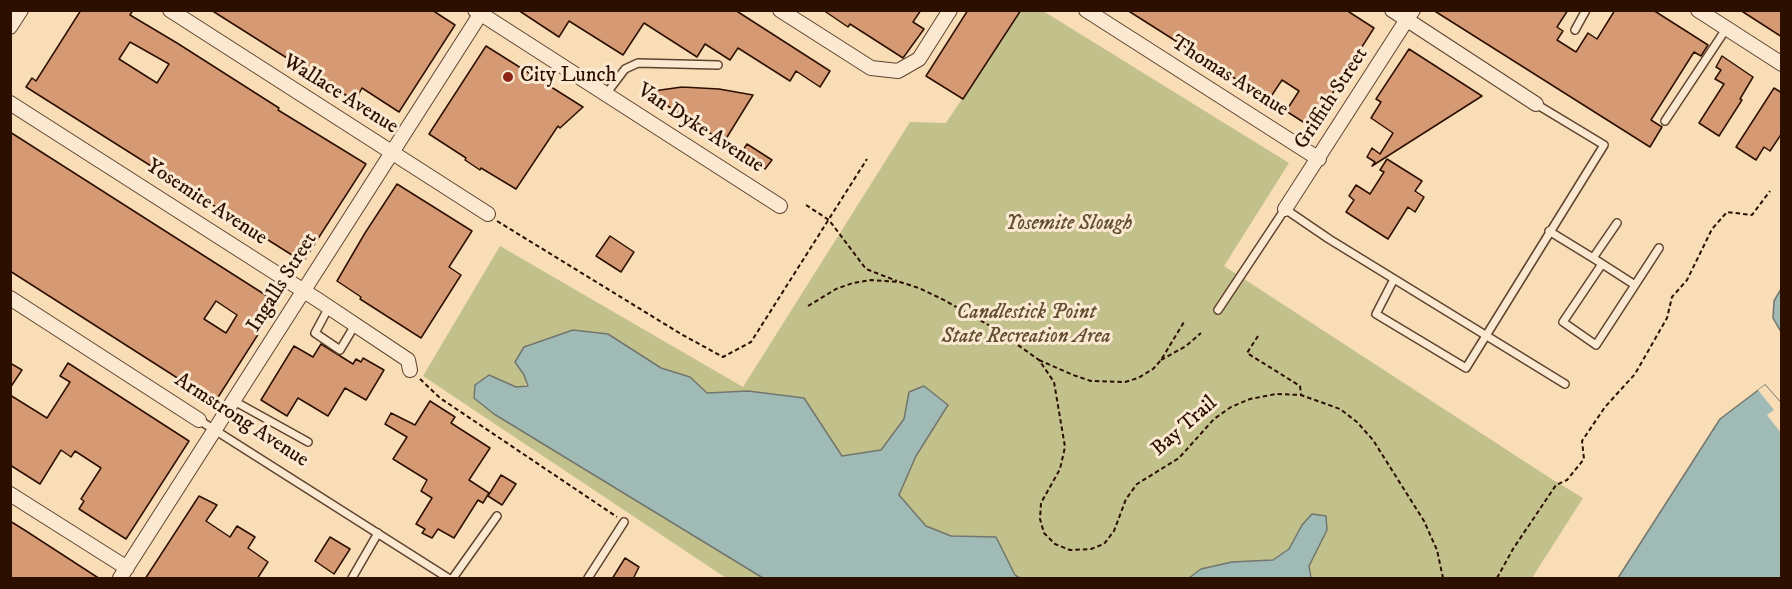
<!DOCTYPE html>
<style>
body{margin:0}
#map{position:relative;width:1792px;height:589px;overflow:hidden;background:#f8ddb7;font-family:"IM FELL DW Pica",serif}
canvas{display:block}
.frame{position:absolute;inset:0;border:12px solid #2d0f00;pointer-events:none}
</style>
<div id="map">
<canvas width="1792" height="589"></canvas>
<div class="frame"></div>
</div>
<script>
const context = document.querySelector('canvas').getContext('2d');
context.lineJoin = 'round';
function fill(path, color) {
  context.fillStyle = color;
  context.fill(path, 'evenodd');
}
function poly(rows) {
  const path = new Path2D();
  for (const r of rows) {
    path.moveTo(r[0], r[1]);
    for (let i = 2; i < r.length; i += 2) path.lineTo(r[i], r[i + 1]);
  }
  return path;
}
function trace(path, color, width, dash) {
  context.strokeStyle = color;
  context.lineWidth = width;
  context.lineCap = dash ? 'butt' : 'round';
  context.setLineDash(dash || []);
  context.stroke(path);
}
function label(font, color, halo, rows, align = 'center') {
  context.font = font + ' "IM FELL DW Pica",serif';
  context.lineWidth = 6;
  context.setLineDash([]);
  context.textBaseline = 'middle';
  context.strokeStyle = halo;
  context.fillStyle = color;
  for (const [text, x, y, turn = 0] of rows) {
    context.save();
    context.translate(x, y);
    context.rotate((+turn || 0) * Math.PI / 180);
    context.textAlign = isNaN(turn) ? turn : align;
    if (halo) context.strokeText(text, 0, 0);
    context.fillText(text, 0, 0);
    context.restore();
  }
}
fill(poly([
 [1020,11,1043,11,1289,163,1224,266,1550,478,1583,498,1532,578,1008,578,996,537,951,536,926,526,917,516,531,373,511,414,764,578,726,578,423,376,500,246,743,387,910,122,946,123]
]), '#c2c08b');
const water = poly([
 [1781,289,1781,332,1773,318,1774,301,1781,289],
 [573,330,608,334,661,368,690,377,707,393,748,391,804,398,842,456,881,450,904,419,909,392,924,386,948,405,916,456,899,495,926,526,951,536,996,537,1015,575,1020,578,763,578,494,414,474,398,475,385,489,375,516,387,528,386,524,375,515,362,524,347,573,330],
 [1765,385,1781,403,1781,578,1618,578,1720,419,1765,385],
 [1312,514,1326,516,1327,530,1309,566,1311,578,1189,578,1201,569,1232,562,1273,560,1289,549,1302,525,1312,514]
]);
fill(water, '#a0bab6');
trace(water, '#72766d', 1.5);
fill(poly([
 [1765,385,1781,403,1781,433,1767,415,1774,410,1758,390]
]), '#f8ddb7');
const building = poly([
 [81,10,133,10,130,15,177,43,279,108,278,110,366,164,303,262,26,87,32,78,36,81,81,10],
 [130,42,169,64,157,83,119,59,130,42],
 [211,10,432,10,455,25,399,112,362,88,355,101,211,10],
 [518,10,735,10,830,71,820,87,796,71,790,81,738,48,730,60,705,44,697,57,644,23,623,55,569,21,559,37,518,10],
 [823,10,921,10,913,22,924,29,903,58,850,24,848,27,823,10],
 [968,10,1021,10,963,99,926,76,968,10],
 [1127,10,1346,10,1374,28,1311,127,1286,111,1299,91,1282,80,1270,98,1261,95,1127,10],
 [1433,10,1568,10,1557,27,1563,31,1557,40,1576,52,1588,33,1597,39,1615,10,1653,10,1708,45,1701,56,1694,52,1651,120,1662,127,1650,147,1433,10],
 [1740,10,1782,10,1782,37,1740,10],
 [486,46,583,107,560,128,558,126,516,189,481,168,480,170,465,160,466,158,429,134,486,46],
 [1409,49,1482,96,1372,166,1375,162,1367,157,1372,148,1380,154,1393,133,1371,118,1381,102,1376,99,1409,49],
 [1722,56,1753,77,1740,99,1742,100,1719,136,1699,123,1724,84,1715,79,1721,70,1716,67,1722,56],
 [682,87,719,89,753,95,724,142,646,92,682,87],
 [1774,88,1782,93,1782,133,1770,151,1764,147,1756,160,1736,147,1774,88],
 [10,132,278,303,215,402,10,271,10,132],
 [216,301,237,315,226,333,204,319,216,301],
 [747,144,772,160,765,169,741,153,747,144],
 [1387,159,1422,181,1415,191,1424,197,1415,212,1408,207,1388,239,1346,212,1354,200,1349,196,1356,185,1370,194,1384,172,1380,170,1387,159],
 [397,184,472,231,449,267,461,275,421,338,360,299,361,297,337,281,365,233,397,184],
 [610,236,634,252,621,272,596,256,610,236],
 [321,344,353,364,356,359,361,362,363,358,384,370,366,400,345,388,328,416,298,398,287,416,261,400,294,346,313,357,321,344],
 [10,363,22,370,10,388,10,363],
 [68,363,189,441,126,539,79,509,84,501,81,499,101,468,75,451,71,457,61,450,40,484,10,465,10,395,47,418,70,382,60,376,68,363],
 [430,401,455,417,451,423,490,448,469,480,489,493,483,503,478,500,454,538,438,529,432,538,422,533,425,529,416,524,432,498,421,491,427,480,393,459,407,437,385,424,391,413,415,425,430,401],
 [501,475,516,484,502,505,488,496,501,475],
 [199,496,217,505,206,521,230,537,237,526,255,537,248,548,268,562,257,579,145,579,199,496],
 [10,521,26,531,100,579,10,579,10,521],
 [330,537,350,549,334,574,315,561,330,537],
 [625,558,639,567,633,579,612,579,625,558]
]);
fill(building, '#d59a73');
trace(building, '#2d0f00', 1.5);
const service = poly([
 [1575,30,1586,10],
 [606,94,625,69,638,63,718,65],
 [1665,121,1726,29],
 [1549,231,1593,258,1635,285,1596,345,1563,322,1602,264],
 [1593,258,1617,223],
 [1394,279,1376,314,1466,368,1604,145,1536,104],
 [1635,285,1659,248],
 [329,307,315,333,340,350,355,325],
 [1218,310,1285,209,1329,239,1565,384],
 [234,401,308,442],
 [199,420,448,578],
 [352,578,378,533],
 [453,578,497,516],
 [588,578,624,522]
]);
const minor = poly([
 [170,10,488,214],
 [475,10,780,206],
 [780,10,871,68,898,71,919,59,950,10],
 [1086,10,1319,159],
 [1392,10,1536,104],
 [1698,10,1782,64],
 [10,27,21,10],
 [10,103,318,300,408,360,410,370],
 [1285,209,1413,10],
 [10,298,199,420],
 [10,494,127,568],
 [120,578,483,10]
]);
trace(service, '#60422e', 10);
trace(minor, '#60422e', 16);
trace(poly([
 [806,205,829,220,866,269,897,281],
 [497,221,681,334,723,357,751,342,867,159],
 [808,306,836,289,853,283,871,280,900,282,919,288,942,299,994,328,1039,360,1054,382,1065,447,1060,469,1041,503,1040,519,1044,533,1055,544,1070,550,1091,549,1104,544,1114,531,1126,499,1137,484,1179,458,1214,419,1231,407,1250,399,1276,394,1301,395,1340,409,1357,422,1373,440,1424,521,1437,550,1443,578],
 [1258,336,1247,353,1300,386,1301,394],
 [1039,360,1073,375,1091,381,1125,382,1138,378,1153,369,1161,360,1184,322],
 [1161,360,1186,346,1201,333],
 [420,379,440,398,617,517],
 [1497,578,1513,549,1556,485,1567,480,1584,459,1582,441,1605,407,1635,374,1667,318,1672,297,1687,280,1712,229,1727,212,1752,215,1770,191]
]), '#2d0f00', 2, [4.5, 3]);
trace(service, '#fae9d0', 7);
trace(minor, '#fae9d0', 14);
for (const [x, y, r, color] of [
 [508,77,6,"#8f2418"]
]) {
  const dot = new Path2D();
  dot.arc(x, y, r, 0, 2 * Math.PI);
  context.fillStyle = color;
  context.fill(dot);
  trace(dot, '#fae9d0', 2);
}
label('21px', '#2d0f00', '#fae9d0', [
 ["City Lunch",520,77]
], 'left');
label('21px', '#2d0f00', '#fae9d0', [
 ["Thomas Avenue",1229,77,32],
 ["Wallace Avenue",340,95,32],
 ["Griffith Street",1332,99,-57],
 ["Van Dyke Avenue",700,129,33],
 ["Yosemite Avenue",206,203,33],
 ["Ingalls Street",283,283,-58],
 ["Armstrong Avenue",241,421,33],
 ["Bay Trail",1185,427,-41]
]);
label('italic 21px', '#614d31', '#fae9d0', [
 ["Yosemite Slough",1069,225],
 ["Candlestick Point",1026,314],
 ["State Recreation Area",1026,338]
]);
</script>
